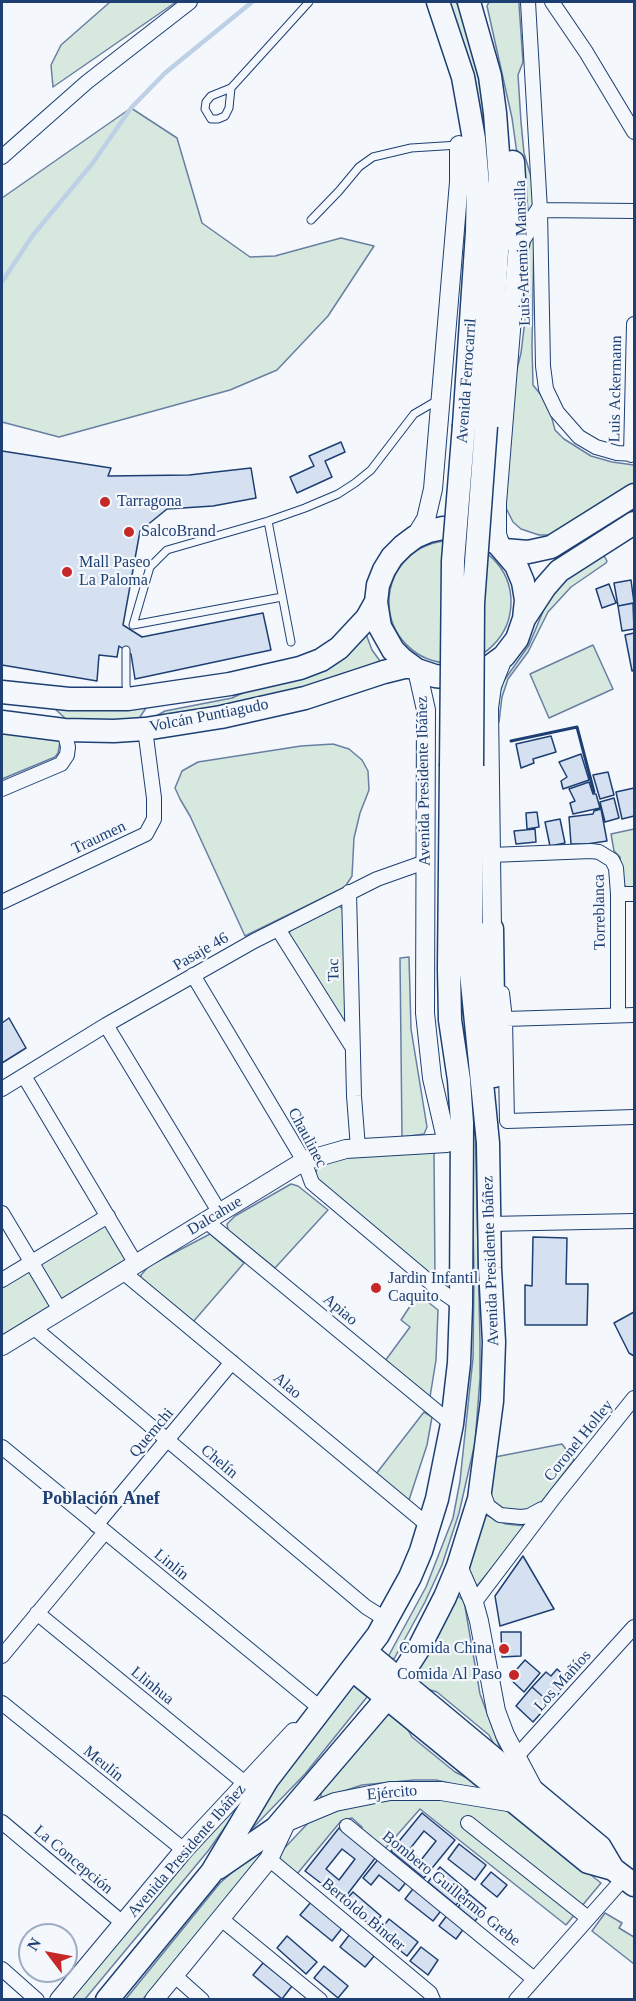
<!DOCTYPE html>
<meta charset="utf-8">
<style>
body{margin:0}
#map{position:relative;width:636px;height:2001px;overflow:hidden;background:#f4f7fb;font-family:Georgia,serif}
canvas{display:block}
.frame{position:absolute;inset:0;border:3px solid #1d3f73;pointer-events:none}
.north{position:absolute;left:18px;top:1923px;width:60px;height:60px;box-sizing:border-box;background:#f4f7fb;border:2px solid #9eadc5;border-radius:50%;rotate:302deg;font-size:16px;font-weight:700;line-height:24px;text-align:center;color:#1d3f73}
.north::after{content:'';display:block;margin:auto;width:21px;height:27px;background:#c62828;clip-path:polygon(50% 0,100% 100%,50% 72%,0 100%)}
</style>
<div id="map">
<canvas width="636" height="2001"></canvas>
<div class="frame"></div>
<div class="north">N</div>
</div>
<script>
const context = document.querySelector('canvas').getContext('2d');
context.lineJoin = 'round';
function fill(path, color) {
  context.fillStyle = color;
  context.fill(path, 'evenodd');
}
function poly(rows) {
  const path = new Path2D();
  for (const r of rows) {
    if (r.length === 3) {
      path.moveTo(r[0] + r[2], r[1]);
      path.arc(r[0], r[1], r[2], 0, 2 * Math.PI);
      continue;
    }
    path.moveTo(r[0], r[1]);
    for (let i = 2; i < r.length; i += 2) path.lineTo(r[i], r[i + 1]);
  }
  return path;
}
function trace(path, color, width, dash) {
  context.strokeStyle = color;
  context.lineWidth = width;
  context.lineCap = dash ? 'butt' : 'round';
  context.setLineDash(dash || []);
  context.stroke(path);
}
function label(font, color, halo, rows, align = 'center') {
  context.font = font + ' Georgia,serif';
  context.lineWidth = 4.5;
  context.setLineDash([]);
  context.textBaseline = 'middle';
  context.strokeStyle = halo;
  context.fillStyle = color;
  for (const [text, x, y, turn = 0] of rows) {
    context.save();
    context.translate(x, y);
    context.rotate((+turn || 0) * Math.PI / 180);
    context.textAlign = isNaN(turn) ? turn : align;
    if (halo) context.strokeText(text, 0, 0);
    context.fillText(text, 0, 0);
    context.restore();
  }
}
const green = poly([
 [110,2,176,2,53,87,51,65,61,45,110,2],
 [448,2,456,2,460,9,478,74,486,124,492,189,448,2],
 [489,2,519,2,519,4,523,62,518,75,521,122,524,153,532,180,535,201,526,218,512,118,487,6,489,2],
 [131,108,177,138,202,223,250,257,275,256,341,238,374,246,328,316,277,370,230,390,59,437,2,422,2,198,131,108],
 [534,233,532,347,533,385,541,395,551,415,555,430,564,439,591,456,612,462,634,465,634,486,557,533,549,535,539,535,521,529,513,522,505,506,514,381,521,353,526,312,523,285,525,241,534,233],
 [450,602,61],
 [603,554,607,561,606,563,571,587,548,612,528,652,508,679,502,697,499,722,496,723,500,692,503,682,529,645,547,602,561,582,603,554],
 [366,634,372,650,380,661,341,679,199,711,156,716,165,711,232,698,366,634],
 [593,645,613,689,549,718,530,674,593,645],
 [53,707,146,707,146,708,138,720,68,721,53,707],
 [2,729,56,737,60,742,58,753,55,757,2,779,2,729],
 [333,744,349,749,362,760,368,771,369,790,360,813,354,838,352,876,345,887,245,936,190,816,180,799,175,788,182,771,198,762,301,746,333,744],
 [634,829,634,889,629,889,623,884,620,857,614,851,611,834,634,829],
 [337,905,346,911,346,1029,288,936,291,928,337,905],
 [409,957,411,1029,427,1127,424,1134,402,1137,400,958,409,957],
 [460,972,475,1117,480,1342,480,1378,475,1443,459,1513,442,1565,425,1602,394,1659,389,1657,389,1655,426,1587,453,1518,460,1481,473,1358,474,1274,471,1125,458,999,460,972],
 [434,1151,435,1280,316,1179,315,1173,320,1165,338,1157,434,1151],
 [291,1184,298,1186,328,1210,275,1268,228,1230,227,1224,235,1216,291,1184],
 [106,1220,131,1263,2,1342,2,1282,106,1220],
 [210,1234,244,1263,193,1322,141,1278,141,1275,149,1266,210,1234],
 [418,1294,438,1310,436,1360,430,1397,385,1361,410,1327,401,1320,418,1294],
 [424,1412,432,1417,427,1445,408,1503,376,1474,424,1412],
 [562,1444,574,1460,536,1509,526,1511,499,1509,489,1495,495,1457,562,1444],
 [484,1514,506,1524,526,1526,477,1586,472,1582,468,1567,484,1514],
 [457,1595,464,1601,480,1694,501,1751,496,1748,489,1735,437,1692,427,1689,413,1678,457,1595],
 [358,1682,370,1692,367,1697,305,1774,248,1833,264,1802,338,1698,358,1682],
 [392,1712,404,1723,412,1737,455,1772,469,1779,482,1788,481,1790,436,1780,414,1780,362,1785,323,1798,321,1797,321,1792,386,1713,392,1712],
 [428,1798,485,1805,506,1810,516,1815,601,1883,566,1925,420,1809,384,1850,362,1834,362,1827,352,1818,341,1821,297,1874,276,1857,310,1821,340,1809,389,1800,428,1798],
 [235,1806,238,1809,208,1851,85,1999,68,2000,207,1833,235,1806],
 [266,1842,269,1844,235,1888,143,1999,125,2000,220,1883,266,1842],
 [605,1913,622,1923,619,1928,634,1937,634,1964,592,1931,605,1913]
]);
fill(green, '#d7e8df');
trace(green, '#687fa3', 1.5);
trace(poly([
 [2,282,33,235,92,164,131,108,165,73,252,2]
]), '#bed0e5', 4.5);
const building = poly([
 [341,442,345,452,325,461,332,477,297,493,290,477,314,466,309,456,341,442],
 [2,451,111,468,108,476,189,475,251,468,256,498,213,506,167,509,140,531,123,625,142,637,263,613,271,650,135,679,131,654,119,646,117,657,99,655,97,681,2,665,2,451],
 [631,580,634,603,618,606,614,583,631,580],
 [609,584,616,603,602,608,596,589,609,584],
 [633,603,634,629,622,631,618,606,633,603],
 [634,633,634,670,632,671,625,635,634,633],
 [551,736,556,752,533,759,534,763,521,768,516,744,551,736],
 [581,754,589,780,563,789,561,781,567,777,559,762,581,754],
 [608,772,614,795,600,799,593,775,608,772],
 [589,782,593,794,596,794,600,808,573,814,570,803,575,801,569,789,589,782],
 [634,788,634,816,622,819,616,792,634,788],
 [614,798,619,818,605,822,600,802,614,798],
 [601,809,607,841,587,844,571,844,569,817,593,814,594,811,601,809],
 [537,812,539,827,527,829,526,813,537,812],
 [560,819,565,843,550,846,545,822,560,819],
 [535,829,536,842,516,844,514,831,535,829],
 [9,1018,26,1048,2,1063,2,1023,9,1018],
 [533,1237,567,1238,566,1284,588,1284,587,1325,525,1325,525,1285,532,1286,533,1237],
 [634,1312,634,1356,629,1353,614,1323,634,1312],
 [523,1556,554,1609,500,1626,495,1596,523,1556],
 [501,1632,521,1632,521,1656,502,1657,501,1632],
 [525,1660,540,1673,524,1692,509,1678,525,1660],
 [557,1669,570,1681,550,1703,532,1687,546,1672,551,1676,557,1669],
 [532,1687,550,1703,533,1722,516,1706,532,1687],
 [422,1813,455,1840,424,1878,391,1851,422,1813],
 [424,1831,436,1841,421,1860,409,1850,424,1831],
 [339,1828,376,1857,343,1900,305,1871,339,1828],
 [342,1849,355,1859,339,1880,326,1869,342,1849],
 [459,1844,486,1865,475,1880,448,1859,459,1844],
 [380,1857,408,1880,399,1891,379,1875,371,1885,363,1878,380,1857],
 [440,1867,468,1891,456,1905,428,1882,440,1867],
 [491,1872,507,1885,497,1897,481,1884,491,1872],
 [416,1885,444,1907,433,1921,405,1899,416,1885],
 [353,1892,381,1916,372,1927,344,1902,353,1892],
 [469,1894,486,1908,475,1921,458,1907,469,1894],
 [312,1901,343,1927,332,1941,300,1915,312,1901],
 [448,1914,465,1927,456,1939,439,1926,448,1914],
 [389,1919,418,1942,407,1956,378,1933,389,1919],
 [350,1934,375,1955,365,1967,340,1947,350,1934],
 [287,1936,317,1962,306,1974,277,1948,287,1936],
 [421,1947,438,1960,428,1975,410,1961,421,1947],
 [263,1963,292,1986,282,1999,253,1975,263,1963],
 [324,1966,348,1986,338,1998,314,1978,324,1966]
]);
fill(building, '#d5e0f0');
trace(building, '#1d3f73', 1.5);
const service = poly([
 [231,88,229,108,225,116,218,119,211,119,205,109,206,102,211,96,231,88,309,2],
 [311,220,339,191,359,167,373,157,411,148,459,145],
 [268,521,291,642],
 [282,597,133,625,150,567,167,550,268,521,305,508,338,494,355,483,371,470,414,414,438,400],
 [126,650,126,685,128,697]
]);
const minor = poly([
 [528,2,540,210,543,366,546,389,557,412,579,437,596,447,617,453,634,454],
 [552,2,586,52,634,132],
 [2,157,87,82,190,2],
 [540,210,634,211],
 [631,455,634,324],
 [2,789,61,764,67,755,68,747,64,730],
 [491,855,591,851,599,852,612,860,616,868,618,894,618,1015],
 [349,892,354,1096,358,1148],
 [618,894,634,894],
 [2,902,146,834,154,819,154,798,145,729],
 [278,929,351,1045],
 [193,975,304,1161,312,1183,438,1289,461,1305],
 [502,993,505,1019,507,1121,634,1117],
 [505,1019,634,1015],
 [106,1025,220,1213],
 [24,1076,136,1264],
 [2,1089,106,1025,254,941,377,879,425,862],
 [2,1213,60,1310],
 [206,1221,452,1424],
 [489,1224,634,1221],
 [123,1272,429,1526],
 [2,1280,108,1216],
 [33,1327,366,1607,387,1620],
 [2,1447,320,1708],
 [482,1490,488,1506,500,1515,521,1517,529,1516,542,1509],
 [96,1525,232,1362],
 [474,1603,556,1495,634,1398],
 [37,1613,246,1784],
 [2,1656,105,1532],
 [2,1703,184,1850],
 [516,1757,634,1627],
 [2,1822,124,1924],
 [468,1823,588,1918],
 [347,1826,534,1979],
 [269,1859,430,1993,433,2000],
 [220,1918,320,2000],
 [2,1969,37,2000],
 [174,1975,202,2000],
 [516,2000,624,1878]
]);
const tertiary = poly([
 [415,537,426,519,433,489,459,182,459,145],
 [501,547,497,534,497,503,518,244,540,210],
 [492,929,489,708,492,686,504,656],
 [2,1346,304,1161,346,1149,447,1143,432,1078,425,1013,426,710,417,670],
 [458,1566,474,1603,479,1621,496,1711,505,1735,533,1788],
 [280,1825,335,1802,390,1791,441,1791,514,1803],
 [59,2000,184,1850,294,1732],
 [154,2000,269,1859,288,1819]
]);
const primary = poly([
 [438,2,463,77,474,139,478,185,477,232,464,425],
 [469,2,490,76,495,113,500,180,499,221,486,426],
 [513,162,518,244],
 [504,550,528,552,551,547,634,495],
 [524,619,526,600,523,582,516,565,498,544,472,531,443,528,429,531,415,537,403,546,392,557,384,570,378,585,376,602,380,627,393,650,402,659,417,670,435,676,454,678,472,675,489,667,504,656,517,639,524,619,545,587,559,571,634,523],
 [2,692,69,699,128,699,230,684,300,668,321,660,339,648,367,618,376,602],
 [2,722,64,730,114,731,145,729,221,717,305,698,384,672,404,667,412,667],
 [492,929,494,1076],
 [366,1652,600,1847,613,1869,634,1885],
 [353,1670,588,1862,613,1869],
 [218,1868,276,1828,387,1698,419,1648,445,1597,458,1566,479,1499,492,1401,494,1342,490,1268,488,1143,471,973,472,766],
 [107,2000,212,1872,267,1780,378,1635,410,1577,421,1551,437,1499,452,1424,459,1363,461,1305,462,1123,459,1080,450,1020,449,968,451,766]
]);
trace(service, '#1d3f73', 9);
trace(minor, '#1d3f73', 16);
trace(tertiary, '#1d3f73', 20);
trace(primary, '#1d3f73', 25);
trace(service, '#f4f7fb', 7);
trace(minor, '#f4f7fb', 14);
trace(tertiary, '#f4f7fb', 18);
trace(primary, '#f4f7fb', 22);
const primaryBridge = poly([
 [451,766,453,561,464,425],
 [472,766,473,603,486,426]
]);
trace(primaryBridge, '#1d3f73', 25, []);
trace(primaryBridge, '#f4f7fb', 22);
trace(poly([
 [511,741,577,727,594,792]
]), '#1d3f73', 3);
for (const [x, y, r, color] of [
 [105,502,6,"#c62828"],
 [129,532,6,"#c62828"],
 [67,572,6,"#c62828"],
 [376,1288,6,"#c62828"],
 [504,1649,6,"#c62828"],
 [514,1675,6,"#c62828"]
]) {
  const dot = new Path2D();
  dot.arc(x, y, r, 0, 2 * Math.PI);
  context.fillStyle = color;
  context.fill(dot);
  trace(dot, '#f4f7fb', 2);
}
label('16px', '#1d3f73', '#f4f7fb', [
 ["Luis Artemio Mansilla",523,253,-92],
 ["Avenida Ferrocarril",467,381,-86],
 ["Luis Ackermann",616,389,-89],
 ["Volcán Puntiagudo",209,716,-11],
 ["Avenida Presidente Ibáñez",424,781,-91],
 ["Traumen",99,838,-25],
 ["Torreblanca",600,912,-91],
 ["Pasaje 46",201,952,-30],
 ["Tac",334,970,-91],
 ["Chaulinec",307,1138,62],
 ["Dalcahue",215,1216,-31],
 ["Avenida Presidente Ibáñez",491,1261,-92],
 ["Apiao",340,1310,40],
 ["Alao",287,1386,40],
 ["Quemchi",152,1433,-50],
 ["Coronel Holley",579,1441,-51],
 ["Chelín",219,1462,40],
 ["Linlín",171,1565,39],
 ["Los Mañíos",563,1681,-48],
 ["Llinhua",152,1686,39],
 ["Meulín",103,1764,39],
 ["Ejército",392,1793,-5],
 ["Avenida Presidente Ibáñez",187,1851,-49],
 ["La Concepción",73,1860,40],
 ["Bombero Guillermo Grebe",451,1889,39],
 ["Bertoldo Binder",363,1915,40]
]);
label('16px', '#1d3f73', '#f4f7fb', [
 ["Tarragona",117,502],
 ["SalcoBrand",141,532],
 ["Mall Paseo",79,563],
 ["La Paloma",79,581],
 ["Jardin Infantil",388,1279],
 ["Caquito",388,1297],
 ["Comida China",492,1649,"right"],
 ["Comida Al Paso",502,1675,"right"]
], 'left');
label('bold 18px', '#1d3f73', '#f4f7fb', [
 ["Población Anef",101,1499]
]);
</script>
